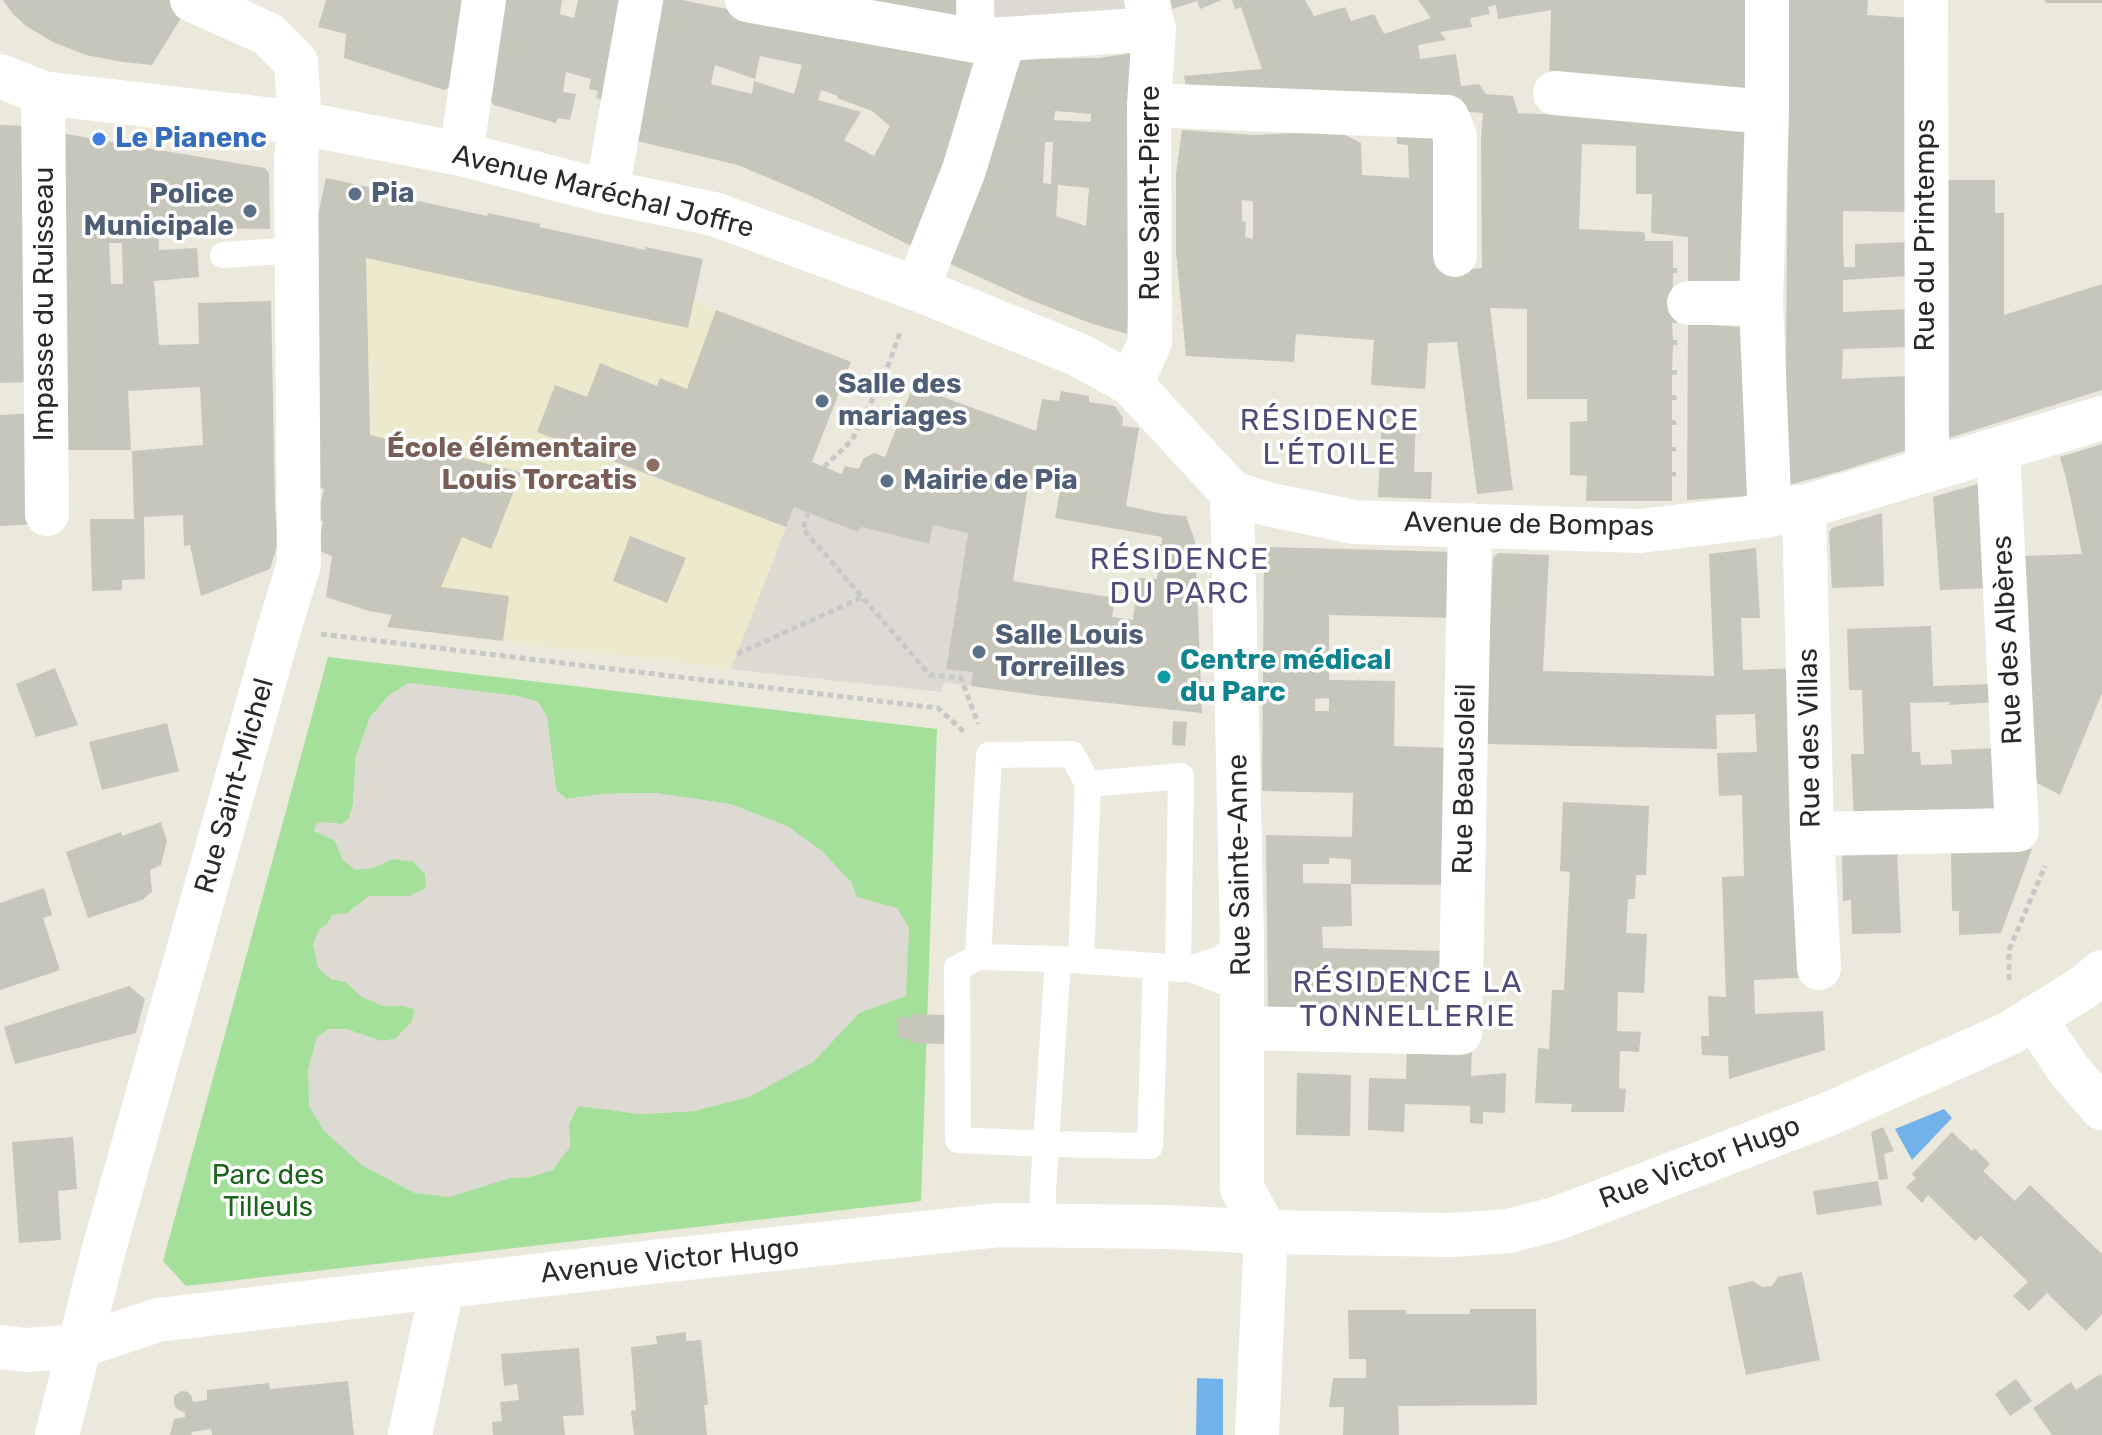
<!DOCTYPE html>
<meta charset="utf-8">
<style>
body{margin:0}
canvas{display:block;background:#ebe8dc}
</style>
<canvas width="2102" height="1435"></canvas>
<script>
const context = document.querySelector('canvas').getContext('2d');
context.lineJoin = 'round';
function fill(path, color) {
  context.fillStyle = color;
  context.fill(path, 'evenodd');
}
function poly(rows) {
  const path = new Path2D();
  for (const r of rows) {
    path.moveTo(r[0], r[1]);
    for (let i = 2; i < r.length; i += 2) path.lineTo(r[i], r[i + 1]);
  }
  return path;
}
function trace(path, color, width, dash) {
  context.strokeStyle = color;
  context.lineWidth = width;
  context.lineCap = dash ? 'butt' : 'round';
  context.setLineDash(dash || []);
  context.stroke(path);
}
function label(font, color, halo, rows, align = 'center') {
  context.font = font + ' Rubik,sans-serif';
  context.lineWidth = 7;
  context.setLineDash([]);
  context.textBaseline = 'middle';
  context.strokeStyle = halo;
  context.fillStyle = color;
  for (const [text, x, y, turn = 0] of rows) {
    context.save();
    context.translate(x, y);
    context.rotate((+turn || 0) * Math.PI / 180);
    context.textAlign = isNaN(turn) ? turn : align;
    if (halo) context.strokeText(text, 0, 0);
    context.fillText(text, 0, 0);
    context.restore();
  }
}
fill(poly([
 [366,258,687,327,694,300,851,362,731,669,387,627,399,592,504,468,370,435]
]), '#ede9cc');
fill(poly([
 [328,657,937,729,921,1201,186,1286,163,1261],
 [408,683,517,696,538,702,547,717,556,790,566,799,604,794,657,793,850,880,857,897,874,903,859,1013,813,1062,695,1111,639,1114,578,1105,569,1124,570,1147,530,1177,510,1178,481,1186,329,1029,346,1029,381,1041,395,1039,412,1022,415,1009,403,1006,384,1006,362,997,346,982,331,979,319,930,347,913,369,896,410,896,426,888,425,874,413,861,393,859,372,868,343,860,335,841,317,822,342,824,349,818,353,805,356,756]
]), '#a4e09a');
fill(poly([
 [968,0,1130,0,1133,15,1006,29],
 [794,507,861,527,928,544,933,525,968,533,946,668,973,672,971,686,944,682,941,692,731,669],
 [408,683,517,696,538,702,547,717,556,790,566,799,604,794,657,793,731,804,787,826,822,851,850,881,857,897,897,908,909,928,906,996,859,1013,813,1062,749,1097,695,1111,639,1114,578,1106,569,1124,570,1147,553,1170,530,1177,510,1178,450,1197,414,1193,363,1166,324,1131,309,1106,308,1069,317,1037,329,1029,346,1029,381,1041,395,1039,412,1022,415,1009,403,1006,384,1006,362,997,346,982,331,979,318,968,313,945,319,930,327,924,332,915,347,913,369,896,410,896,426,888,425,874,413,861,393,859,372,868,355,870,343,860,335,841,314,831,317,822,342,824,349,818,353,805,356,756,370,717,388,696]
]), '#dcdad3');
fill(poly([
 [1944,1109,1952,1118,1912,1160,1895,1129],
 [1197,1378,1223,1379,1223,1435,1196,1435]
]), '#72b2ea');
fill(poly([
 [3,0,169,0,184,13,152,65,123,62,86,55,55,43,26,26,13,14],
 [326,0,470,0,453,86,444,90,344,58,346,34,318,27],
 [502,0,562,0,560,14,574,18,578,0,626,0,607,101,596,98,598,91,589,89,591,79,566,72,563,92,576,94,570,120,558,118,556,123,494,105,484,94],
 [662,0,682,0,983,60,911,246,811,196,738,165,637,141],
 [760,56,802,65,794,94,754,81,752,94,711,84,715,65,755,79],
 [821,90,838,96,837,98,872,111,890,126,874,156,844,140,861,112,818,100],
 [853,0,960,0,955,22],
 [1171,0,1197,0,1197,1,1172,9],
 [1197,0,1222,0,1200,9],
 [1232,0,1305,0,1314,16,1345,7,1351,21,1374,14,1384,34,1431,18,1418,0,1758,0,1756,92,1549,81,1551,10,1498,19,1496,5,1488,7,1490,14,1470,18,1472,27,1440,32,1446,40,1418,45,1420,59,1456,54,1461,86,1479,84,1486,94,1513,96,1518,113,1752,125,1755,291,1688,291,1688,237,1651,233,1652,194,1636,194,1636,146,1582,144,1579,229,1642,232,1645,233,1645,241,1673,241,1673,268,1677,268,1677,273,1673,273,1672,314,1673,319,1677,319,1677,323,1672,323,1673,340,1677,340,1677,345,1673,345,1672,370,1677,370,1677,374,1672,375,1672,395,1676,395,1677,400,1672,400,1672,420,1676,421,1677,425,1672,425,1672,447,1676,447,1676,451,1672,451,1672,472,1676,472,1676,477,1672,476,1672,501,1586,501,1587,476,1570,475,1570,422,1587,421,1587,399,1527,399,1527,309,1490,308,1513,490,1477,494,1457,342,1428,343,1425,389,1371,385,1374,340,1296,334,1294,362,1186,356,1176,252,1176,174,1182,130,1254,135,1337,131,1361,143,1362,175,1409,178,1408,145,1397,144,1397,137,1434,136,1444,272,1482,268,1481,140,1483,113,1187,92,1184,76,1262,69,1241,7,1235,9],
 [1242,200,1253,201,1253,239,1245,237,1246,222,1242,221],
 [1789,0,1868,0,1867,15,1911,18,1909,212,1843,211,1843,245,1844,267,1855,267,1855,244,1910,242,1909,276,1843,280,1843,312,1909,309,1909,347,1843,349,1842,379,1908,376,1908,447,1904,451,1841,471,1789,485,1785,480],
 [2044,0,2102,0,2102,3,2047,3],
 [1132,53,1130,273,1127,334,1090,323,1028,299,948,263,1019,59,1100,58],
 [1055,111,1091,114,1091,122,1054,120],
 [1045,142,1053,142,1051,184,1043,183],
 [1058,185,1089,188,1086,226,1056,216],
 [0,125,24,126,34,382,0,383],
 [60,133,265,168,269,173,270,229,208,228,207,238,196,238,195,220,158,221,159,250,197,248,199,277,154,281,159,345,199,344,198,303,271,301,275,506,278,543,270,569,201,596,190,545,184,546,183,515,144,517,145,579,122,580,122,590,92,591,90,519,134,519,132,451,203,445,200,387,128,391,131,450,68,450],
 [109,243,122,243,123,284,111,284],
 [326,178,382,190,381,193,487,216,488,213,540,224,539,227,600,240,645,250,646,247,703,259,688,328,366,258,370,435,505,468,521,473,491,549,462,537,441,587,509,596,503,641,387,627,392,615,369,611,326,597,332,556,317,550,323,521,316,520,324,489,316,487,311,247],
 [1943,180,1995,180,1995,213,2004,213,2004,315,2102,284,2102,390,1949,438],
 [716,310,851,362,812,462,842,474,845,466,859,469,863,459,874,453,885,457,913,386,1036,431,1042,399,1059,401,1061,391,1089,396,1089,402,1115,406,1123,418,1122,426,1139,428,1126,506,1163,514,1186,516,1195,541,1202,713,1043,696,971,686,973,672,946,669,968,533,933,525,929,544,861,527,858,532,794,507,786,527,537,432,555,385,587,397,600,363,657,386,660,378,687,389],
 [1029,480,1061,486,1055,518,1162,537,1162,544,1153,545,1151,553,1159,563,1157,579,1138,578,1133,620,1112,617,1115,598,1013,581],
 [1688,323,1749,328,1748,496,1687,500],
 [35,413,39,524,0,526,0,415],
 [1382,414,1416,415,1414,472,1432,472,1431,499,1378,497],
 [2102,444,2102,693,2060,795,2035,782,2021,556,2082,554,2067,482,2060,457],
 [1981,483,1990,588,1940,590,1933,497],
 [1882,513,1884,586,1832,588,1829,533,1832,528],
 [630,536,686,558,667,603,613,581],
 [1268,547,1456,552,1458,618,1329,615,1329,680,1395,681,1394,746,1453,748,1447,885,1351,884,1352,926,1322,927,1323,948,1444,951,1440,1008,1436,1011,1268,1008,1266,835,1352,837,1353,793,1262,791,1264,551],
 [1329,698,1329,711,1315,711,1315,699],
 [1329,858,1351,859,1351,884,1303,883,1303,864,1329,864],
 [1756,548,1760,618,1741,618,1743,670,1802,668,1813,977,1754,980,1755,1014,1823,1011,1825,1050,1729,1079,1728,1056,1702,1055,1701,1036,1709,1036,1708,996,1726,997,1722,877,1744,876,1742,795,1719,796,1717,753,1757,752,1755,714,1716,715,1717,749,1485,744,1493,558,1498,553,1549,555,1543,671,1714,676,1709,554],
 [1931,626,1933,686,1995,684,1996,702,1949,705,1950,702,1910,703,1912,752,1920,752,1921,765,1952,764,1951,750,1998,748,2001,805,1992,815,1854,820,1851,754,1864,754,1862,690,1849,690,1847,629],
 [55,668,78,725,36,737,16,684],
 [1173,721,1187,722,1185,746,1172,745],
 [167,723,179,771,102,790,89,742],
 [1563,802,1649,806,1646,875,1636,875,1635,899,1628,899,1626,933,1647,934,1644,993,1618,992,1617,1031,1641,1032,1639,1052,1620,1051,1619,1088,1626,1089,1624,1112,1571,1112,1572,1104,1535,1103,1538,1048,1549,1049,1552,990,1564,990,1570,872,1560,871],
 [161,822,167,841,161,865,150,870,152,892,142,900,88,918,66,852,121,832,122,836],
 [2032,849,2001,933,1959,935,1959,911,1952,911,1951,852],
 [1897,852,1901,933,1852,934,1851,900,1843,901,1842,855],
 [44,888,52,915,43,918,60,970,0,990,0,903],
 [129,986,145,999,136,1033,15,1064,4,1027],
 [910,1014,945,1015,944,1044,909,1043,909,1039,898,1038,898,1017,911,1018],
 [1407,1045,1472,1047,1471,1076,1506,1073,1505,1113,1483,1112,1483,1124,1470,1123,1470,1106,1405,1104,1404,1132,1368,1130,1369,1078,1406,1079],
 [1297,1073,1351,1075,1350,1136,1296,1135],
 [1883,1127,1894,1151,1884,1154,1888,1179,1879,1180,1871,1132],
 [1952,1132,1972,1151,1974,1148,1990,1164,1983,1171,2015,1201,2030,1185,2102,1254,2102,1314,2086,1331,2047,1293,2029,1311,2013,1296,2028,1282,1981,1236,1975,1241,1928,1195,1922,1203,1906,1187,1916,1178,1912,1174],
 [73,1137,77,1189,58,1191,61,1240,19,1243,12,1142],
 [1878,1181,1882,1205,1817,1215,1813,1191],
 [1802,1272,1820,1360,1746,1375,1728,1287,1753,1281,1762,1287,1772,1286,1778,1277],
 [1470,1309,1536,1309,1537,1405,1398,1406,1399,1435,1343,1435,1344,1407,1329,1407,1333,1378,1366,1378,1366,1359,1349,1359,1348,1310,1406,1310,1406,1314,1470,1314],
 [686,1332,686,1341,701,1340,708,1405,704,1405,707,1435,634,1435,631,1411,636,1410,631,1347,657,1344,656,1336],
 [579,1348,584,1415,563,1416,565,1435,493,1435,492,1422,502,1421,500,1402,519,1400,517,1384,504,1386,501,1354],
 [2100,1374,2102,1377,2102,1435,2052,1435,2033,1408,2071,1382,2076,1390],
 [2016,1379,2032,1401,2010,1416,1995,1394],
 [348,1381,354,1435,212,1435,211,1429,191,1432,192,1435,170,1435,174,1419,185,1417,185,1413,176,1408,174,1403,174,1396,182,1391,188,1392,192,1397,193,1402,207,1400,207,1390,269,1383,270,1389]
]), '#c7c6bb');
trace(poly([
 [824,467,852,440,885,374,901,330],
 [808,512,803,529,930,675,961,678,978,724],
 [321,634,938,708,965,733],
 [737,654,861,598],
 [2009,980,2009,950,2045,866]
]), '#c8c8c8', 5, [6, 4]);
trace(poly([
 [223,255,297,250],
 [1088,784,1181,776,1178,969],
 [978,957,989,755,1072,754,1088,784,1081,960],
 [1156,966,1150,1146,1046,1144,958,1140,957,968,978,957,1058,959,1156,966,1178,969,1191,969],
 [1242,989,1191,969,1222,958,1242,940],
 [1043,1225,1043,1190,1058,959]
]), '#fff', 26);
trace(poly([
 [975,0,976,41]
]), '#fff', 38);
trace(poly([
 [747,0,976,41,1154,29],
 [1926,0,1927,471],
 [0,76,43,93,300,123,461,154,607,192,714,214,917,289,1079,355,1131,384,1232,493,1267,504,1354,522,1640,531,1766,516,1797,507,1804,507,2102,418],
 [43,93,47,514],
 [1555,93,1767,112],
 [1149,105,1447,117,1455,136,1455,255],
 [461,154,484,0],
 [607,192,641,0],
 [917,289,964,170,1003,41],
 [1689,303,1761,303],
 [1131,384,1150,342,1149,105,1154,29,1146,0],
 [1232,493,1242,940,1242,1188,1266,1232,1257,1435],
 [1804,507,1812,834,1819,968],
 [1766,516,1769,497,1761,303,1767,112,1767,0],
 [1812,834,2017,830,1998,449],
 [2034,1018,2069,1070,2102,1108],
 [1242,1028,1460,1033,1470,525],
 [57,1435,104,1249,279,629,299,564,296,158,300,123,296,62,268,34,192,0],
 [410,1435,442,1288]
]), '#fff', 44);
trace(poly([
 [0,1347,27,1350,80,1346,158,1320,652,1262,999,1225,1168,1227,1266,1232,1451,1235,1509,1231,1558,1218,1831,1113,2010,1033,2084,987,2102,972]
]), '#fff', 44);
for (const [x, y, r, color] of [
 [99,139,8,"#3f7fe0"],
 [355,194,8,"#5c6f8a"],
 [250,211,8,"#5c6f8a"],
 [822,401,8,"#5c6f8a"],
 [653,465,8,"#8d6e63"],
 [887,481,8,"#5c6f8a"],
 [979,652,8,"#5c6f8a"],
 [1164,677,8,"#0f9aa8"]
]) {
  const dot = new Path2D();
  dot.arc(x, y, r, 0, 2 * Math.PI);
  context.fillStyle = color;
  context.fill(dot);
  trace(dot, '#fff', 3);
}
label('bold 28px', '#366cbe', '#fff', [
 ["Le Pianenc",115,139]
], 'left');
label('28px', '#2a2a2a', '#fff', [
 ["Avenue Maréchal Joffre",603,192,14],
 ["Rue Saint-Pierre",1151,193,-90],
 ["Rue du Printemps",1926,235,-90],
 ["Impasse du Ruisseau",45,304,-90],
 ["Avenue de Bompas",1529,525,1],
 ["Rue des Albères",2008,640,-93],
 ["Rue des Villas",1810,738,-91],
 ["Rue Beausoleil",1465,779,-89],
 ["Rue Saint-Michel",235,786,-74],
 ["Rue Sainte-Anne",1240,865,-91],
 ["Rue Victor Hugo",1700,1163,-21],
 ["Avenue Victor Hugo",670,1261,-6]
]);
label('bold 28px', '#4e5e75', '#fff', [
 ["Pia",371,194],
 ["Police",234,195,"right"],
 ["Municipale",234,227,"right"],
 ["Salle des",838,385],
 ["mariages",838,417],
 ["Mairie de Pia",903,481],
 ["Salle Louis",995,636],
 ["Torreilles",995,668]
], 'left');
label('bold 28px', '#785e54', '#fff', [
 ["École élémentaire",637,449],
 ["Louis Torcatis",637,481]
], 'right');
label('bold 28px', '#0d838f', '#fff', [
 ["Centre médical",1180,661],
 ["du Parc",1180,693]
], 'left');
label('28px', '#1c641c', '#fff', [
 ["Parc des",268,1176],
 ["Tilleuls",268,1208]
]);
context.letterSpacing = '2px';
label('30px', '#4d4c79', '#fff', [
 ["RÉSIDENCE",1330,421],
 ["L'ÉTOILE",1330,455],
 ["RÉSIDENCE",1180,560],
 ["DU PARC",1180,594],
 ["RÉSIDENCE LA",1408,983],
 ["TONNELLERIE",1408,1017]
]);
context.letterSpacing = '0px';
</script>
